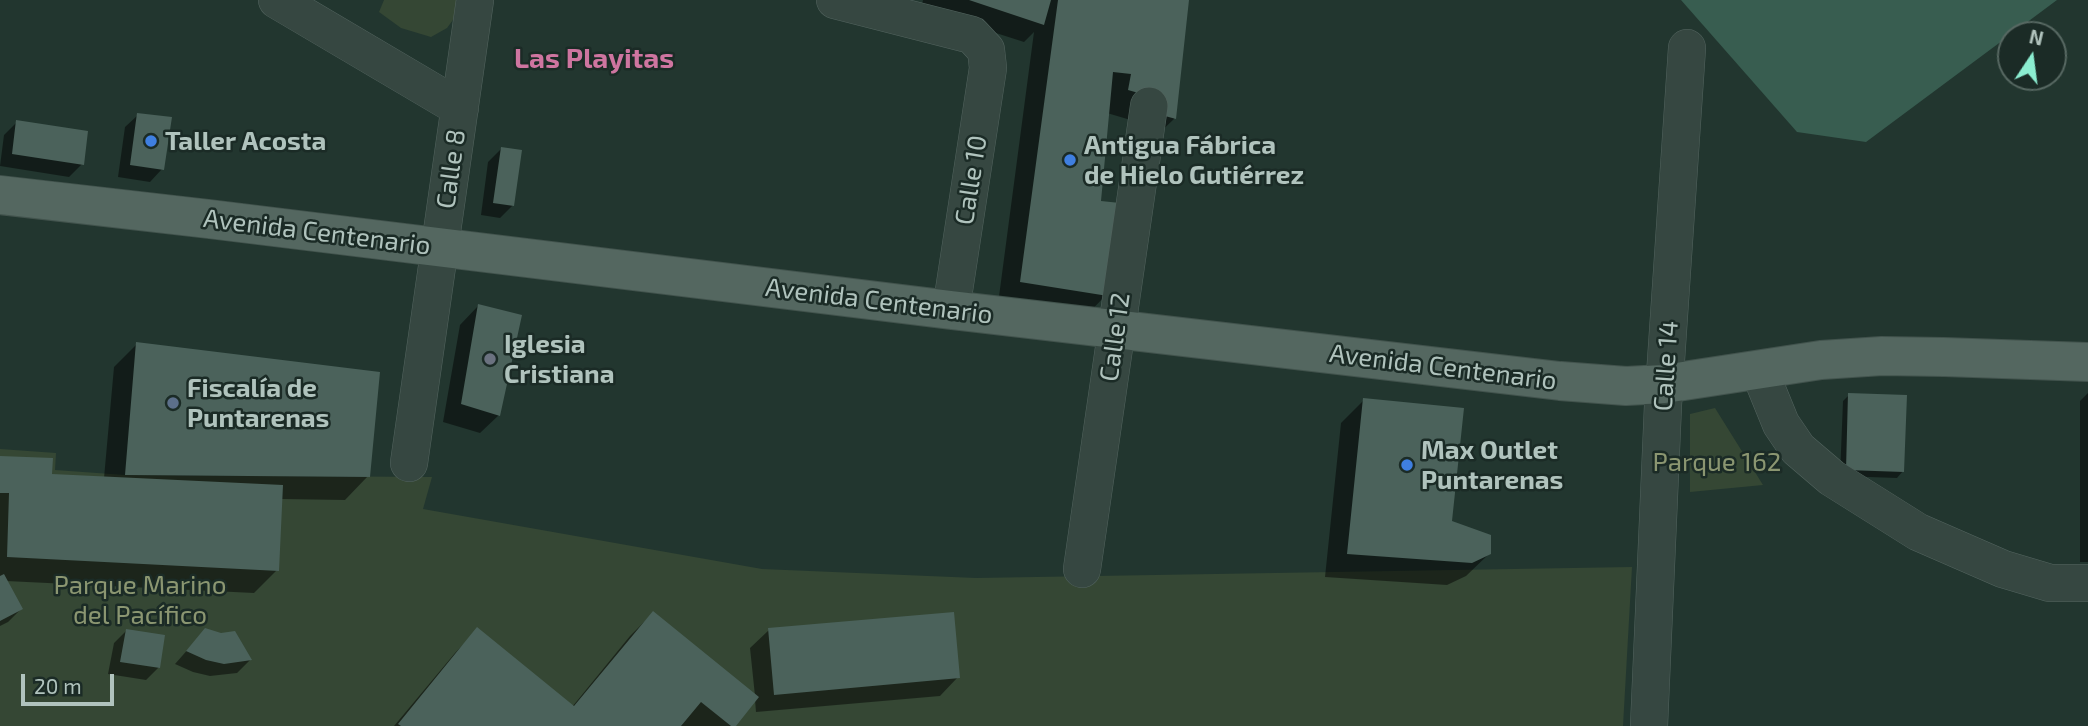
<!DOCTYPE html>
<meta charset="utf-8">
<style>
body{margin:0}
#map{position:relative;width:2088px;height:726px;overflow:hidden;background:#22362f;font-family:"Exo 2",sans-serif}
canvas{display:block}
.north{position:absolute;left:1997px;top:21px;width:70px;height:70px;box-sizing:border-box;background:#1b2b26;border:2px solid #576862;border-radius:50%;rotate:13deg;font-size:19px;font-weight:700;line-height:28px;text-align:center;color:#b0c3bd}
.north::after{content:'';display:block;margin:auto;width:24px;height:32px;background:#8bedd0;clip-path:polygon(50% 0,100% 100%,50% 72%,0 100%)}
.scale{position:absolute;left:21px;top:674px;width:93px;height:32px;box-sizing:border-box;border:4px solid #b0c3bd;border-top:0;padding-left:9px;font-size:21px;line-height:24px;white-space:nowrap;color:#b0c3bd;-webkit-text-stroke:5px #1b2b26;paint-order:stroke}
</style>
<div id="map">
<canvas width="2088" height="726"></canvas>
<div class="north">N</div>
<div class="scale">20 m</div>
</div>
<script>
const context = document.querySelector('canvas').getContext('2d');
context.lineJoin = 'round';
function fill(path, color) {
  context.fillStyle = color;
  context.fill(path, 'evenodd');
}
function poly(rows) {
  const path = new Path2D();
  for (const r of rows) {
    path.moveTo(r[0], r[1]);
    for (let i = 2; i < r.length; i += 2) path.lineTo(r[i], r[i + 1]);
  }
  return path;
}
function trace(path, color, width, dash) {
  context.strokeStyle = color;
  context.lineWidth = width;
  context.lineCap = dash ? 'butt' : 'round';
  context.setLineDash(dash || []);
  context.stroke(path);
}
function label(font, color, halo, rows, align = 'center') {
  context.font = font + ' "Exo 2",sans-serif';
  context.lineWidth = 5;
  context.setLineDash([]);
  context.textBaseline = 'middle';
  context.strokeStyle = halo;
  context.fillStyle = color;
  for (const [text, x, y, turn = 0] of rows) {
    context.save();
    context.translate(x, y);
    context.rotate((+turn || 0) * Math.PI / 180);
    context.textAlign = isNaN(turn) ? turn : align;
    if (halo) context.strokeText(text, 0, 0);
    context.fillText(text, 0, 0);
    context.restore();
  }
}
fill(poly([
 [384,0,460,0,458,13,447,28,431,37,401,28,379,12],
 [1715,408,1763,485,1690,492,1690,414],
 [0,449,56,453,55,470,125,475,432,477,423,509,762,569,976,578,1632,567,1623,726,0,726]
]), '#354734');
fill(poly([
 [1681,0,2057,0,1866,142,1797,132]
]), '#385d50');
fill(poly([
 [923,0,1188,0,1174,119,1151,141,1134,121,1107,113,1099,202,1106,295,1084,318,998,304,1034,32,1024,42,921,9],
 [138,115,162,169,150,182,118,177,125,127],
 [17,122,82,164,69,177,0,166,4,135],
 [501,149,513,205,500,218,481,215,488,162],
 [478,306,499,415,480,433,443,422,460,325],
 [137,344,368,476,345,500,280,499,277,570,254,593,6,581,21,609,8,622,0,626,0,457,50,475,104,478,114,367],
 [2088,393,2088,562,2080,562,2080,401],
 [1849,395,1903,471,1897,478,1840,476,1843,401],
 [1364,400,1450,523,1490,553,1466,576,1447,585,1325,577,1341,423],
 [653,613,755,696,750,648,769,630,958,677,940,696,756,712,755,700,733,726,394,726,455,653,477,630,572,707,630,636],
 [205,630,250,660,237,673,210,676,193,672,175,664],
 [126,631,159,667,146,680,108,674,114,643]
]), '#0007');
fill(poly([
 [969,0,1051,0,1044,25],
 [1058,0,1189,0,1176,119,1154,113,1156,98,1128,90,1131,74,1113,72,1101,201,1120,203,1108,296,1020,282],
 [137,113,172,117,164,170,130,165],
 [16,120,88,131,84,165,12,154],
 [501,147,522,150,514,206,493,203],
 [478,304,522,315,500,416,461,404],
 [136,342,380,372,370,477,125,475],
 [1848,393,1907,395,1904,472,1846,470],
 [1363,398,1464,408,1452,521,1491,535,1491,554,1472,563,1347,554],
 [0,456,53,458,52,474,283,485,279,571,7,557,9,493,0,493],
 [4,574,23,609,0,621,0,576],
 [653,611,759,697,736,726,731,726,701,702,681,726,401,726,398,724,477,627,574,706],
 [954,612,960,678,774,695,768,628],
 [205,628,221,633,235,631,252,660,224,664,206,660,186,651],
 [126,629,165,635,160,668,120,662]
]), '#4b625b');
const minor = poly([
 [277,0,460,108],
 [835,0,972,35,986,50,988,68,951,310],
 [1759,370,1781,424,1798,449,1832,478,1918,532,2003,569,2050,583,2088,583],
 [409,463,475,0],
 [1082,569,1149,106],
 [1649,726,1663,405,1687,48]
]);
const major = poly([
 [0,195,209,219,951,310,1560,381,1626,386,1664,384,1821,360,1882,356,1944,357,2088,362]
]);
trace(minor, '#53645f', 38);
trace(major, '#42534d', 40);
trace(minor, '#364741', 37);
trace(major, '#546760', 38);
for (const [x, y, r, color] of [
 [151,141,7,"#3f7fe0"],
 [1070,160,7,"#3f7fe0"],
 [490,359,7,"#6b7280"],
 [173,403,7,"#5c6f8a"],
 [1407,465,7,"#3f7fe0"]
]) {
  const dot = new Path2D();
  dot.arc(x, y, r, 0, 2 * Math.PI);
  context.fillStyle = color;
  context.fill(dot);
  trace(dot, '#1b2b26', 2.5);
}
label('bold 26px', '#b0c3bd', '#1b2b26', [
 ["Taller Acosta",165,141],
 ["Antigua Fábrica",1084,145],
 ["de Hielo Gutiérrez",1084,175],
 ["Iglesia",504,344],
 ["Cristiana",504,374],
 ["Fiscalía de",187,388],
 ["Puntarenas",187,418],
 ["Max Outlet",1421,450],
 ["Puntarenas",1421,480]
], 'left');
label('26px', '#b0c3bd', '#1b2b26', [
 ["Calle 8",451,169,-82],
 ["Calle 10",971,180,-81],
 ["Avenida Centenario",317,232,7],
 ["Avenida Centenario",879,301,7],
 ["Calle 12",1115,337,-82],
 ["Calle 14",1666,366,-86],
 ["Avenida Centenario",1443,367,7]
]);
label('26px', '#8b9671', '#1b2b26', [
 ["Parque 162",1717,462],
 ["Parque Marino",140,585],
 ["del Pacífico",140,615]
]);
label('bold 28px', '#ce75a0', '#1b2b26', [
 ["Las Playitas",594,59]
]);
</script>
